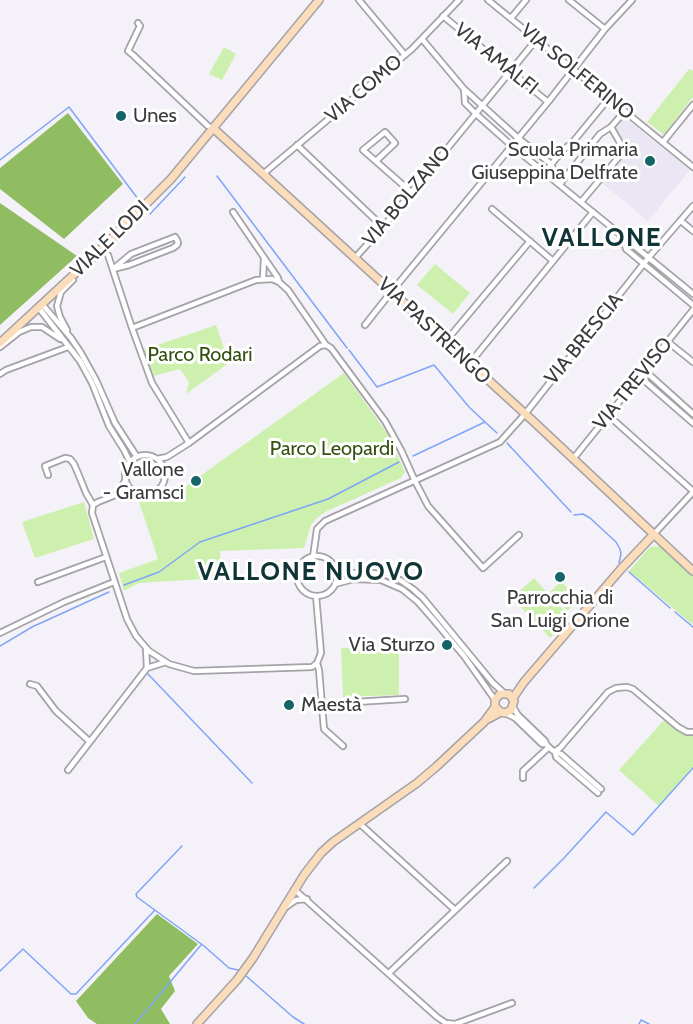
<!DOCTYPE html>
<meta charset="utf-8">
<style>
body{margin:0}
canvas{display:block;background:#f4f2f8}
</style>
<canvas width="693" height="1024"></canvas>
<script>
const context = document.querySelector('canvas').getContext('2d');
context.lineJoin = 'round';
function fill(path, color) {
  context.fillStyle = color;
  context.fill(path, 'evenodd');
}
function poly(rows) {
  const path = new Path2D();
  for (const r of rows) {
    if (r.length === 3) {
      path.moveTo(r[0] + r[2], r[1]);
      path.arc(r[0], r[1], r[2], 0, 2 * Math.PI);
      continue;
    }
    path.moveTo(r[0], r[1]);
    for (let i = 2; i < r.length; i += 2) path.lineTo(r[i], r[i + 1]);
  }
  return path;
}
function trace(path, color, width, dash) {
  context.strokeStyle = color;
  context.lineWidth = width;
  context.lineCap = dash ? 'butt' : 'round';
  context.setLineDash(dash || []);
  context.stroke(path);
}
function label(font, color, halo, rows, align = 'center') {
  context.font = font + ' Cabin,sans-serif';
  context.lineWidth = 6;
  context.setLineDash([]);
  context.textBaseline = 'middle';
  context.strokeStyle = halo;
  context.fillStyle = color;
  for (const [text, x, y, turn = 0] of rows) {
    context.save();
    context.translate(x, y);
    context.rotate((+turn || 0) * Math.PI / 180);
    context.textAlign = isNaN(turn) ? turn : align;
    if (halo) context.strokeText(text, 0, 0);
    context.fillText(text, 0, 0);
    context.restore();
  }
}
fill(poly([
 [625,118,690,170,648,221,602,183,630,151,616,128]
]), '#ebe6f3');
fill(poly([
 [224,47,236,54,222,80,209,74],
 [689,69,693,71,693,97,664,135,647,122],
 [435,264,470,293,453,314,417,285],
 [216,325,229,363,186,394,189,382,180,369,154,376,143,350],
 [344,373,387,433,405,472,401,478,325,512,317,518,311,525,304,548,220,551,221,578,139,583,124,591,119,573,158,559,138,499,153,499,175,494],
 [84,502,94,539,35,558,22,522],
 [662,546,693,574,693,625,629,571,650,547],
 [534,578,571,618,550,638,512,598],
 [561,581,579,601,567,611,550,592],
 [399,647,399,695,343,697,341,648],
 [664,720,688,736,693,736,693,768,659,806,619,770]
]), '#cef0ae');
fill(poly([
 [68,113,123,184,64,239,0,189,0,168],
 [0,203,77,256,0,325],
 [157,914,198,944,169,976,175,991,161,1009,170,1024,97,1024,88,1018,76,1001]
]), '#91bd62');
trace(poly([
 [0,160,69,107,141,203],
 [217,176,347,348],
 [150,214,185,177],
 [349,350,377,387,434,365,469,407,485,422],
 [507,443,571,512],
 [413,456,485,422,497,433],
 [574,515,583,514,590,518,616,542,620,549,621,554,619,563],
 [629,572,670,608],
 [124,585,159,572,200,542,328,499,399,462],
 [675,612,693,627],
 [0,646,32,627,109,592],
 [147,673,252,783],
 [182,846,136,894,137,897,204,946,229,968,238,970],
 [534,888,564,858,606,812,633,835,693,768],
 [0,971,23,949,71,994,76,994,154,911],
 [245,975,293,1017,304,1024],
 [135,1024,201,945],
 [639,1024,641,1020,649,1024]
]), '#7fa5f8', 1.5);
const street = poly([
 [359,0,405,55],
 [488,0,693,167],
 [569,0,605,29],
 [443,16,548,102],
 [511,18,526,0],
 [138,23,140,26,128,51,133,55,208,126,213,128],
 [422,39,464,89,518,138,551,164,559,182],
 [464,89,465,103,475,113,512,146,693,294],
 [663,142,693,105],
 [297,145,383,227],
 [376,161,395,143,385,132,363,150,411,192],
 [545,172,563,150,572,143,609,98],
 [263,174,412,49,459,0],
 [560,184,600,134,611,127,625,111],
 [581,202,623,152,623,148,611,127],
 [492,209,553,261],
 [233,212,278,278,279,282],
 [681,221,693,231],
 [175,237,177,240,178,243,177,245,173,248,129,265,113,269,131,254,175,237],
 [623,237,626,249,693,305],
 [108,255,132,328,152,383,189,443],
 [355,258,383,227,536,40],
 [263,279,264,258],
 [42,304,71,338,81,353,96,380,115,423,137,457],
 [38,307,80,361,92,383,109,426,124,450,130,462],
 [365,325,388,296,548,102,605,29,632,0],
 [132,328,256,280,272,279,279,282,288,290,326,345,331,348,385,421,401,450,415,481,428,506,483,568,519,535],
 [67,330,60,317,57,306,61,292,73,280],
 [446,341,530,241],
 [668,342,693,362],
 [0,347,19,332,31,327,42,327,60,339],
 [470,363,593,212],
 [644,370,693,414],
 [0,374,6,370,68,347],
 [639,376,693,423],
 [608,415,693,491],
 [145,475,20],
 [157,459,167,457,189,443,320,346,326,345],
 [573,459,693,310],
 [48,475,45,466,65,458,70,459,74,464,80,478,86,493,93,505],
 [137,493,118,494,98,502,93,505,92,513,127,619,136,636,149,651,169,664,194,671,312,667,317,663],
 [118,494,126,479],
 [654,534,693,492],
 [317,576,20],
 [313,557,317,529,325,521,500,442,525,414,649,257,693,206],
 [336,570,342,573,372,573,386,575,400,580,413,589,423,598,493,683,504,693],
 [38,582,106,557],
 [335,584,354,579,381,580,402,589,418,602,432,618,464,656,495,700],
 [316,596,321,653,317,663,319,670,324,729,343,746],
 [0,633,64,602,114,582],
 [146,648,147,668],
 [30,684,37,686,56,711,89,741],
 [322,704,405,699],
 [513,707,518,715,545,741,546,744,553,751,561,754,601,789],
 [505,713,515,718,542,744,546,744],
 [555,751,560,748,608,692,616,688,627,687,633,689,678,727,687,732,693,732],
 [555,751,556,757,598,793],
 [68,770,147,668,166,662],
 [523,778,523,771,549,747],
 [359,823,455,910],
 [295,890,437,1017,446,1023,455,1024,512,1003],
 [286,907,296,900,307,899],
 [389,973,507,861]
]);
const secondary = poly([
 [213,128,533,421,693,571],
 [0,343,95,255,171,179,319,0],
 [513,698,524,682,621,569,654,534],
 [488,719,501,712,505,713,511,710,514,701,509,694,500,694,495,700,495,707,501,712],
 [197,1024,237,980,253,958,304,875,321,853,333,842,417,783,436,767,484,722,495,707]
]);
trace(street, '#a5a2a8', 8);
trace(secondary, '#a5a2a8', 10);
trace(street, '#fff', 4.5);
trace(secondary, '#fcddbb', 7);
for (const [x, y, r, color] of [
 [121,116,6,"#156468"],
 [650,161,6,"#156468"],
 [196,481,6,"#156468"],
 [560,577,6,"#156468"],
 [447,645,6,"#156468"],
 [289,705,6,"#156468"]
]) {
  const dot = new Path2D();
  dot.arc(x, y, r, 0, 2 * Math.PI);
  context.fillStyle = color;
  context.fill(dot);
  trace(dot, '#fff', 2);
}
label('20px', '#3b3a3c', '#fff', [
 ["VIA AMALFI",496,59,39],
 ["VIA SOLFERINO",577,72,39],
 ["VIA COMO",364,89,-40],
 ["VIA BOLZANO",407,196,-50],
 ["VIALE LODI",110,239,-44],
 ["VIA PASTRENGO",434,331,43],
 ["VIA BRESCIA",584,339,-51],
 ["VIA TREVISO",633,384,-51]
]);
label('20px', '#3b3a3c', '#fff', [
 ["Unes",133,116,"left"],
 ["Scuola Primaria",638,150],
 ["Giuseppina Delfrate",638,173],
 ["Vallone",184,470],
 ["- Gramsci",184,493],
 ["Parrocchia di",560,598,"center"],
 ["San Luigi Orione",560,621,"center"],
 ["Via Sturzo",435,645],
 ["Maestà",301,705,"left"]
], 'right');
label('20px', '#344f0f', '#fff', [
 ["Parco Rodari",200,355],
 ["Parco Leopardi",332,449]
]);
context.letterSpacing = '1.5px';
label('bold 26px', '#113436', '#fff', [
 ["VALLONE",602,238],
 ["VALLONE NUOVO",311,572]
]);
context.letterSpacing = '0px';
</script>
